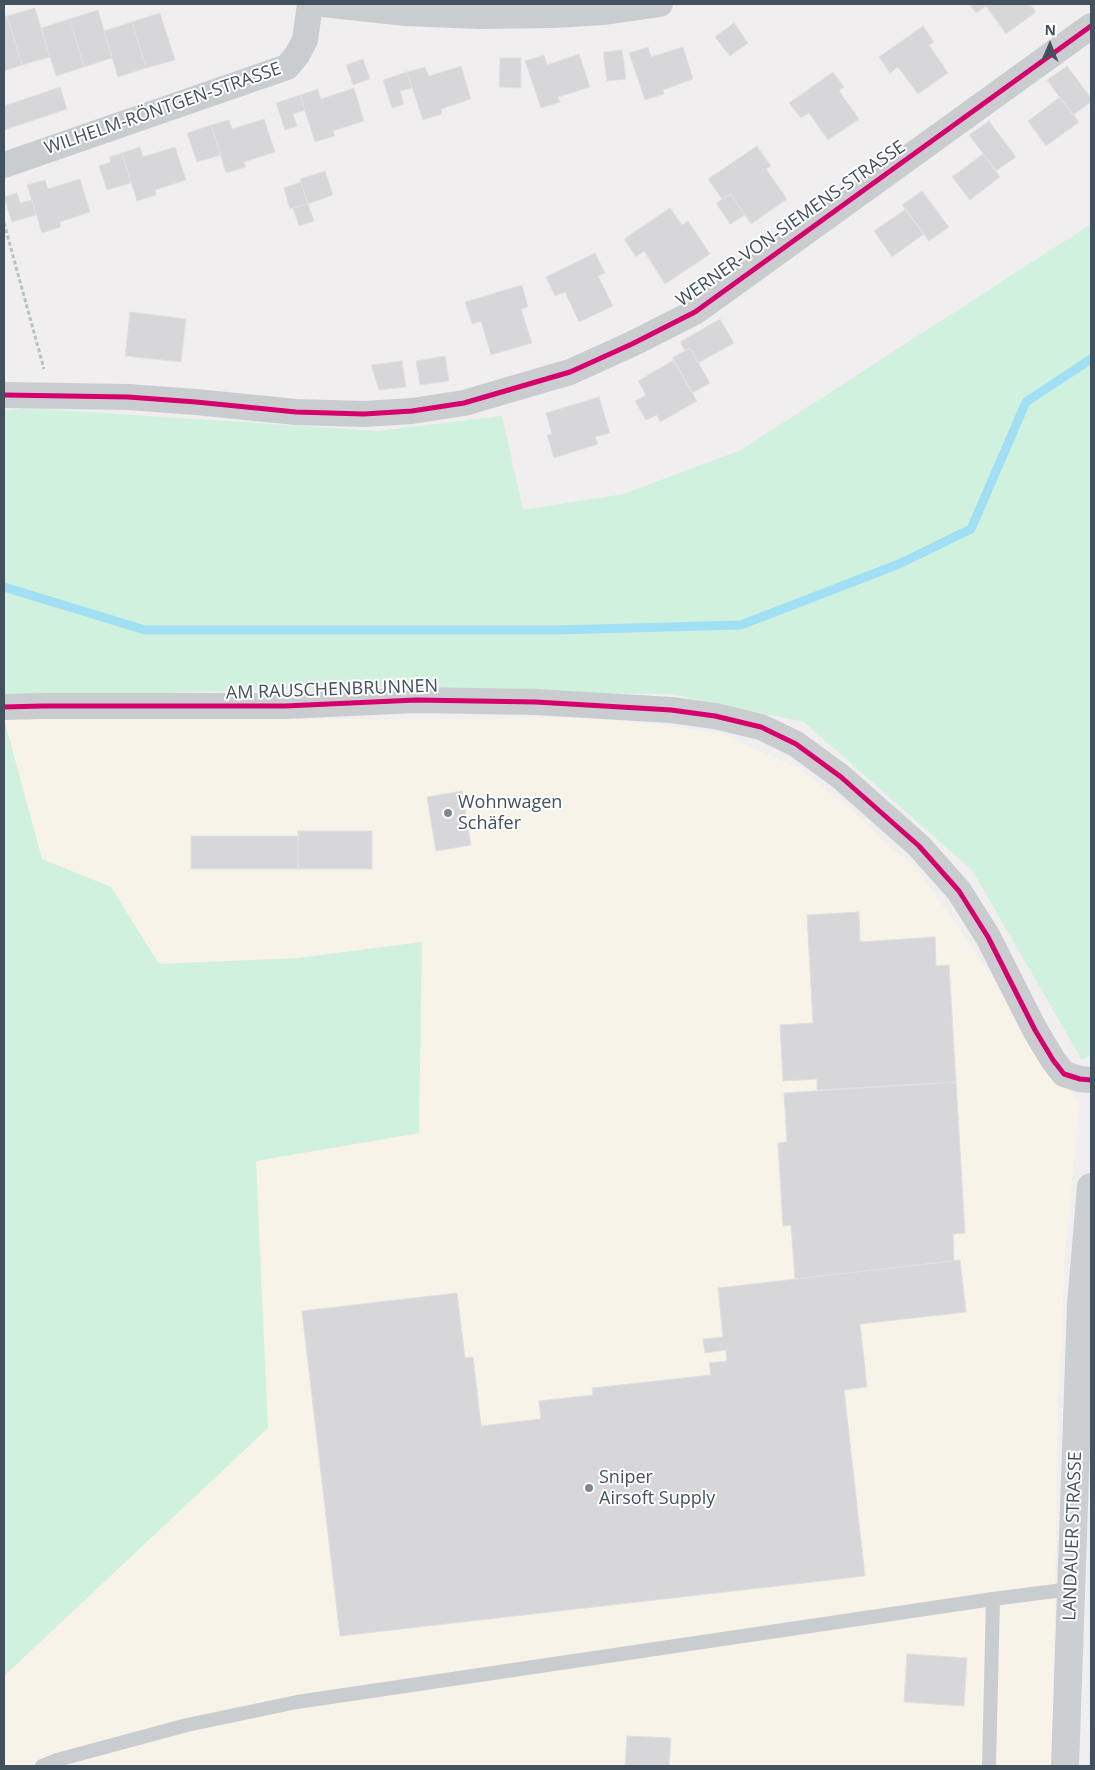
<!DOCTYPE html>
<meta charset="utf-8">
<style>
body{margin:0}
#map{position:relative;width:1095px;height:1770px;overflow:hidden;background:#f0eeee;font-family:"Open Sans",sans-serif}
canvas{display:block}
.frame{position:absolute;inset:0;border:5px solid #43505d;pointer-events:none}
.north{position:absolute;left:1025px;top:20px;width:50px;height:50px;-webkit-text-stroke:4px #fff;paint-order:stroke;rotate:1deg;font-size:14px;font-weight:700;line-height:20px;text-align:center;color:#43505d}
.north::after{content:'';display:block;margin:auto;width:18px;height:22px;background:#43505d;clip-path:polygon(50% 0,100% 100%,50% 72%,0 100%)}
</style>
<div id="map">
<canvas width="1095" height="1770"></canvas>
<div class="frame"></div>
<div class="north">N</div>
</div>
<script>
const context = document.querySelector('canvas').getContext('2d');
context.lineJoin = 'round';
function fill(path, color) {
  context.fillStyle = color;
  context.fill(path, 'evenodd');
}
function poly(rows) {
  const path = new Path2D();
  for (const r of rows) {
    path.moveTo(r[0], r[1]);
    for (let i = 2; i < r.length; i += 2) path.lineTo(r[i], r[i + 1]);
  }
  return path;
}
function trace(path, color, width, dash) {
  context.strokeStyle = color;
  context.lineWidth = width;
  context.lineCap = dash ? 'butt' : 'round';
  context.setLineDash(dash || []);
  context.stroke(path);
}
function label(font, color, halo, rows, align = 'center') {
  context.font = font + ' "Open Sans",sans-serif';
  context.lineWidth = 4;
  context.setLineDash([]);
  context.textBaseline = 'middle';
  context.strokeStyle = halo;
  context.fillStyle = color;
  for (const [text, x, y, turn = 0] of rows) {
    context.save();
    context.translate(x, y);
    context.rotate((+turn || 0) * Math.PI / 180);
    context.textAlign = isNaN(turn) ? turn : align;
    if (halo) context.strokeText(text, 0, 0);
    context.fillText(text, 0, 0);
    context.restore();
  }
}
fill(poly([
 [581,717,654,724,722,734,800,769,851,810,883,841,918,870,1079,1103,1065,1255,1058,1402,1052,1766,4,1766,4,1676,268,1428,255,1161,419,1133,422,942,298,958,159,964,111,887,42,859,4,719,450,719]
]), '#f8f3e8');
fill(poly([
 [1091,224,1091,1055,1082,1060,972,870,804,722,671,694,281,689,25,698,4,696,4,411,26,408,377,431,502,416,523,510,624,494,741,450],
 [4,719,42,859,111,887,159,964,298,958,422,942,419,1133,256,1161,268,1428,4,1676],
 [1091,1677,1091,1766,1089,1766]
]), '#d0f1de');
trace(poly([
 [4,587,145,630,557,630,741,625,899,564,971,529,1026,402,1091,359]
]), '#a0dff4', 9);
const building = poly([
 [969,4,1030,4,1036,12,1006,34,986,6,976,13,969,4],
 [35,8,50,57,22,65,7,16,35,8],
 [98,10,112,58,84,67,70,19,98,10],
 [160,13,175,60,146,68,132,22,160,13],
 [7,16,22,65,4,71,4,17,7,16],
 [70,19,84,67,56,76,41,28,70,19],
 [132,22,146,68,118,77,104,31,132,22],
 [734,23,748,43,730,56,715,37,734,23],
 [923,26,934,42,929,45,948,73,918,94,898,67,890,73,879,57,923,26],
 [648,47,651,57,683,47,693,79,663,90,664,94,645,100,629,53,648,47],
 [622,50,626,79,607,81,603,52,622,50],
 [579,54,590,87,558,97,560,102,541,108,525,61,544,55,547,65,579,54],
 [500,58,521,58,521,88,499,87,500,58],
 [363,59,370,79,353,85,346,65,363,59],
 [461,66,471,99,441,109,442,114,423,120,407,72,425,67,429,76,461,66],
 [1067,66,1091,98,1091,102,1073,115,1047,80,1067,66],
 [407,72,412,88,400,91,404,104,392,108,383,80,407,72],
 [833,72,844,87,839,91,859,119,828,140,809,113,801,118,789,103,833,72],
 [60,87,67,109,4,130,4,106,60,87],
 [354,88,364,121,333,131,335,136,315,142,300,95,318,89,321,99,354,88],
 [300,95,305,110,293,114,297,126,285,130,276,103,300,95],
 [1060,97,1079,122,1046,146,1028,121,1060,97],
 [264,119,275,152,244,162,246,167,226,173,211,125,229,120,232,129,264,119],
 [989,121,1016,157,996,171,969,135,989,121],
 [211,125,221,155,197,162,187,133,211,125],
 [757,146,771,166,766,169,787,199,751,224,731,194,722,199,708,179,757,146],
 [140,147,143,157,175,147,186,180,155,190,156,195,137,201,122,153,140,147],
 [122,153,131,183,107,190,99,166,111,162,109,157,122,153],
 [983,154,1000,177,970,200,952,177,983,154],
 [325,171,333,195,308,204,300,179,325,171],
 [80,179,90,212,60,222,61,227,42,233,27,185,45,180,48,189,80,179],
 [301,182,308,204,290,209,284,188,301,182],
 [922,191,949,227,929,241,902,205,922,191],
 [17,193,20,203,32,200,36,215,12,222,4,197,17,193],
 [731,194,745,215,730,224,716,203,731,194],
 [308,204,314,221,299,226,293,208,308,204],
 [670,208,682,225,688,221,710,254,665,284,644,251,636,257,624,239,670,208],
 [906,209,924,234,892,257,874,231,906,209],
 [595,253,605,273,598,276,613,306,579,322,565,292,555,296,546,277,595,253],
 [522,285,528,307,521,309,532,343,491,355,481,321,472,324,465,302,522,285],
 [130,312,186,319,181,362,125,356,130,312],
 [720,319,734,343,698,363,690,348,685,351,680,342,720,319],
 [690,348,710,383,692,393,672,358,690,348],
 [445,356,449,381,420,385,416,361,445,356],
 [674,360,697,401,660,422,657,415,646,420,635,401,646,395,638,381,674,360],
 [402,361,406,387,379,390,371,365,402,361],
 [599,397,610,433,595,437,598,444,554,458,547,435,552,434,546,413,599,397],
 [462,791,471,845,436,851,427,797,462,791],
 [298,831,372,831,372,869,298,869,298,831],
 [191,836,298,836,298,869,191,869,191,836],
 [859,912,860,942,935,937,936,966,949,965,956,1082,817,1090,817,1079,783,1081,780,1025,813,1023,807,915,859,912],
 [956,1082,965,1233,953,1234,954,1261,795,1279,791,1225,783,1226,778,1143,787,1142,784,1093,956,1082],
 [960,1260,966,1312,860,1324,867,1387,844,1390,865,1576,340,1636,302,1311,457,1293,465,1358,473,1357,481,1426,541,1419,539,1401,593,1395,592,1388,711,1375,709,1363,727,1361,726,1350,705,1353,703,1339,723,1337,718,1288,960,1260],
 [907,1654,967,1658,964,1706,904,1702,907,1654],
 [627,1736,671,1738,669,1766,625,1766,627,1736]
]);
fill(building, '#d7d6d9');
trace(building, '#e1e0e1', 1);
trace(poly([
 [4,223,44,369]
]), '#b6c4c1', 3, [4, 2.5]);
trace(poly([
 [42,1766,57,1760,187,1725,297,1702,993,1599,1071,1589],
 [989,1766,993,1599]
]), '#cacdd0', 14);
trace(poly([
 [323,4,406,13,479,16,553,15,604,12,660,4],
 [4,165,287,67,297,55,305,40,310,4],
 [4,395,128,397,196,402,296,412,364,414,412,411,464,403,570,372,632,344,695,312,1091,26],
 [4,707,43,706,285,706,416,700,536,702,671,710,715,716,761,727,796,744,841,777,919,846,959,891,988,937,1035,1030,1053,1060,1064,1074,1080,1079,1091,1080]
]), '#cacdd0', 26);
trace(poly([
 [1065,1766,1081,1305,1091,1187]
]), '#cbcfd2', 28);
trace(poly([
 [4,395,128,397,196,402,296,412,364,414,412,411,464,403,570,372,632,344,695,312,1091,26],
 [4,707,43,706,285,706,416,700,536,702,671,710,715,716,761,727,796,744,841,777,919,846,959,891,988,937,1035,1030,1053,1060,1064,1074,1080,1079,1091,1080]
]), '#d6006c', 5);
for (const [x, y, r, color] of [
 [448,813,5,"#808790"],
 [589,1488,5,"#808790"]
]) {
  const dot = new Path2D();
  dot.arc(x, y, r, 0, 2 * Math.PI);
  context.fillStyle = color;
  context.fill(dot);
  trace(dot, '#fff', 2);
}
label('18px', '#43505d', '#fff', [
 ["WILHELM-RÖNTGEN-STRASSE",163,109,-19],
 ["WERNER-VON-SIEMENS-STRASSE",791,224,-35],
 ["AM RAUSCHENBRUNNEN",332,690,-2],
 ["LANDAUER STRASSE",1073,1536,-88]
]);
label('18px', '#43505d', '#fff', [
 ["Wohnwagen",458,803],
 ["Schäfer",458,824],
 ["Sniper",599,1478],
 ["Airsoft Supply",599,1499]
], 'left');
</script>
